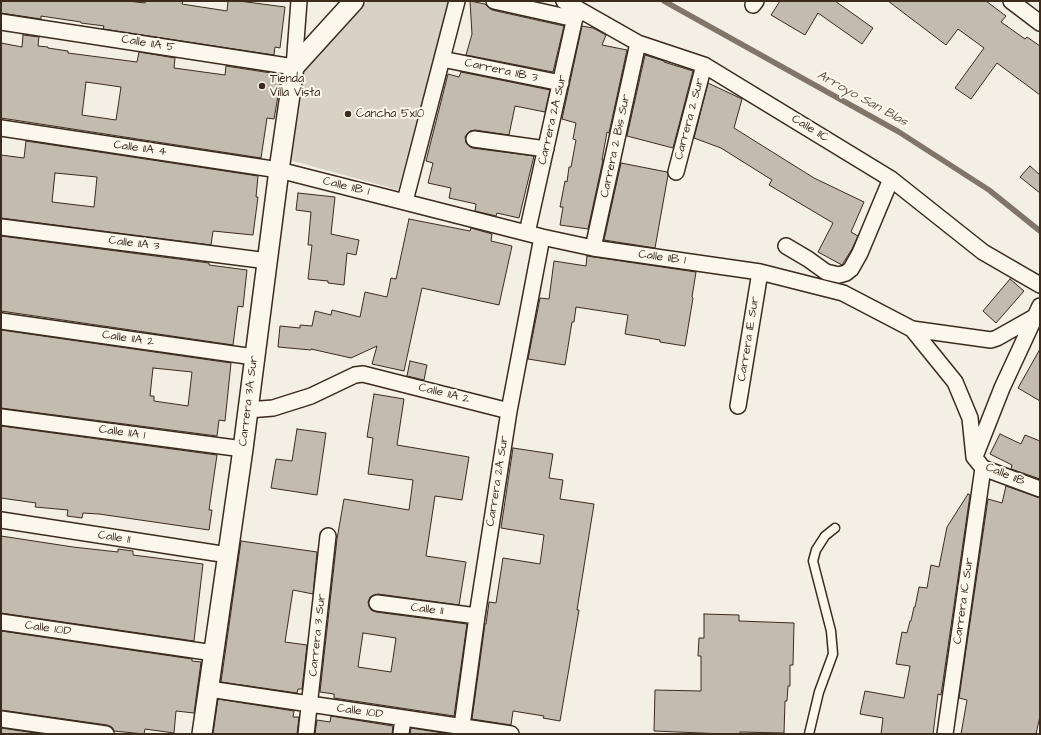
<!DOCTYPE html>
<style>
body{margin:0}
#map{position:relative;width:1041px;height:735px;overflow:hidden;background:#f3efe4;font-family:"Architects Daughter",sans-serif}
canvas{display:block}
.frame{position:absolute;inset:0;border:2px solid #3b2a1e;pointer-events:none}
</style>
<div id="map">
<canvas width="1041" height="735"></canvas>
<div class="frame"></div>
</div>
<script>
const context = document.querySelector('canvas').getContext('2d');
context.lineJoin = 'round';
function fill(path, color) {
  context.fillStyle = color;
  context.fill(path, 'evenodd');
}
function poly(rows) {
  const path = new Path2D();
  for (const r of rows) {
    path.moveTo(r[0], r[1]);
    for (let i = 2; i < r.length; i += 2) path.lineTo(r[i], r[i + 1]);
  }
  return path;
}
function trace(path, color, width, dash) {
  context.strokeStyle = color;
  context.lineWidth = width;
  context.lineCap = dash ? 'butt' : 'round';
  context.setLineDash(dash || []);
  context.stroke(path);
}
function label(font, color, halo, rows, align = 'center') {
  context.font = font + ' "Architects Daughter",sans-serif';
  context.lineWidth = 4;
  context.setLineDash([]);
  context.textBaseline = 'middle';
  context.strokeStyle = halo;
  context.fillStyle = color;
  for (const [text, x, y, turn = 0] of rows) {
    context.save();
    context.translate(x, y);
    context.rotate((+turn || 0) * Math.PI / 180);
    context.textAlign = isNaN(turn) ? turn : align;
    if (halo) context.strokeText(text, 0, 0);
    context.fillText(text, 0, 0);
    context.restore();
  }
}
fill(poly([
 [368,1,449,1,398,190,286,159,301,70]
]), '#d8d1c6');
trace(poly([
 [664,1,899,132,989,190,1040,231]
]), '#817468', 5.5);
const building = poly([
 [1,1,128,1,145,3,146,1,183,1,182,4,227,11,228,1,239,1,285,7,280,48,275,47,274,55,103,29,104,26,81,23,81,22,41,16,41,19,1,13,1,1],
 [470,1,485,4,488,7,492,10,564,26,553,72,466,55,472,34,470,1],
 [780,1,835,1,873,28,862,44,818,13,805,35,771,15,780,1],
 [888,1,986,1,1006,16,1001,22,1025,39,1027,37,1040,46,1040,95,997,63,971,99,955,88,984,48,958,29,946,45,888,1],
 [582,26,593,28,606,35,602,45,627,50,609,133,607,132,602,160,603,160,588,229,560,225,563,207,560,207,565,181,567,182,569,167,571,167,576,140,573,139,576,123,562,119,582,26],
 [23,35,39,37,38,46,48,47,48,48,68,51,68,53,137,62,139,52,175,58,174,68,225,75,226,66,271,73,270,78,281,79,274,119,267,118,261,158,1,118,1,43,22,47,23,35],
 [86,82,121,87,116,120,82,115,86,82],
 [645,55,664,61,664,62,693,71,673,148,627,136,645,55],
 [461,72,550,90,545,112,515,106,509,135,475,130,470,131,467,134,465,137,466,143,469,146,472,148,534,156,519,218,497,213,496,216,475,211,476,204,449,198,451,188,428,183,433,163,426,161,448,74,459,77,461,72],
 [708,83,742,99,734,128,814,178,864,202,851,232,858,236,852,249,842,265,818,252,833,223,769,185,772,180,721,148,694,138,708,83],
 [26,141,258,176,256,197,258,197,253,235,213,231,211,245,1,218,1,155,24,158,26,141],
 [55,173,97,177,94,207,52,202,55,173],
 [621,163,667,172,668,175,655,248,604,240,621,163],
 [1030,166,1040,175,1040,193,1020,177,1030,166],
 [298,193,335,197,331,234,359,240,356,255,347,253,344,285,328,283,328,281,308,279,312,245,308,245,311,212,296,210,298,193],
 [409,219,470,231,471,228,492,234,491,241,512,246,499,305,422,288,404,371,372,364,377,346,351,358,311,349,311,350,278,347,280,326,300,328,300,325,312,326,315,311,331,315,332,310,360,317,365,292,387,297,391,278,396,279,409,219],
 [1,236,209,263,209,265,247,270,243,307,238,306,233,345,1,311,1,236],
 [587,256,696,272,692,297,693,298,685,346,660,342,660,340,625,334,628,315,576,307,574,322,572,322,565,365,528,359,540,298,549,299,554,261,586,266,587,256],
 [1010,279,1024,291,996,323,983,311,1010,279],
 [1,330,231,363,225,421,219,420,217,436,1,408,1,330],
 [153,368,192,372,188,406,154,401,154,396,150,396,153,368],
 [1040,349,1040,401,1018,388,1040,349],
 [410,361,427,365,424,380,407,376,410,361],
 [374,394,404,399,397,445,469,457,462,500,435,496,426,556,466,562,459,605,378,594,374,595,370,597,368,602,369,606,371,610,376,612,467,624,454,716,334,698,334,694,320,692,337,539,344,499,409,510,413,480,368,474,373,438,367,437,374,394],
 [363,633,396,638,391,672,358,667,363,633],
 [1,426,217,455,209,510,212,510,209,530,99,514,83,513,82,518,67,516,68,510,35,507,36,503,1,498,1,426],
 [297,429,326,433,317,495,271,488,276,459,292,461,297,429],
 [1000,434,1021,444,1025,435,1040,441,1040,479,1011,469,1012,465,990,454,1000,434],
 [513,448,553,454,549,478,563,480,560,499,594,504,577,610,579,610,560,721,543,718,544,716,513,711,511,725,472,719,485,624,486,624,489,602,496,603,503,558,540,564,544,535,501,528,513,448],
 [1006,486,1040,498,1040,716,1036,734,961,734,967,700,959,698,988,499,1002,503,1006,486],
 [968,494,970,495,941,695,938,694,933,734,881,734,883,718,860,714,865,691,904,698,910,666,896,664,902,632,907,633,910,621,911,621,914,607,915,607,919,587,927,588,931,565,939,567,947,527,968,494],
 [1,536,73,547,118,552,118,549,133,551,133,555,203,564,194,641,1,613,1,536],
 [241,541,317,552,313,594,293,590,285,642,307,645,302,689,298,689,297,693,221,682,241,541],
 [704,614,739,615,739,621,794,623,793,665,790,665,790,686,788,686,787,701,785,701,784,733,740,732,740,734,725,734,654,731,655,690,701,691,701,656,698,656,699,638,704,638,704,614],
 [1,631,192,659,192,661,201,662,194,713,176,711,174,733,145,729,144,734,114,731,112,727,107,725,1,710,1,631],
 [218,699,294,711,293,717,299,717,297,734,213,734,218,699],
 [331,716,393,726,392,734,315,734,317,720,330,722,331,716],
 [1,728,42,734,1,734,1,728],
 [411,728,450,734,410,734,411,728]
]);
fill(building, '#c3bbb0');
trace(building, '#3b2a1e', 1);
const service = poly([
 [809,734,819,692,833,654,831,631,813,561,816,550,825,536,835,528]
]);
const minor = poly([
 [494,1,575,19],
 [564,1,638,43,704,65,891,179,983,252,1040,285],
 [1011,1,1040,23],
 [753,5,756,1],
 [1,22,294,67,299,1],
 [442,59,561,83],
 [1,128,279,170,542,237,593,248,760,272,843,293,912,329,991,340,997,338,1036,316],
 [474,139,546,149],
 [676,172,704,65],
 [405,201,457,1],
 [1,227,268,261],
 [527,233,577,8],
 [786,246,808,259,826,272,839,275,846,273,851,269,860,253,891,179],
 [593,248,638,43],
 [1,321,254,357],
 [912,329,955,382,970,418,974,457,983,468,1040,489],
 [738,406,760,272],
 [248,410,273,408,311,396,355,375,363,374,509,411],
 [1,417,243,449],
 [976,454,1002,388,1040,306],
 [1,520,228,555],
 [377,603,477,616],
 [1,622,214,653],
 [209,689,511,734],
 [1,719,106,734],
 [462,726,477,616,509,411,542,237],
 [306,734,328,536],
 [401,734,403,718],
 [945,734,983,468]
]);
const tertiary = poly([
 [202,734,243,449,279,170,294,67,354,1]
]);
trace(service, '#3b2a1e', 11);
trace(minor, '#3b2a1e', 18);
trace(tertiary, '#3b2a1e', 22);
trace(service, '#fbf7ec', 8);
trace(minor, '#fbf7ec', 15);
trace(tertiary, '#fbf7ec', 19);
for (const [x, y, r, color] of [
 [262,86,4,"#3b2a1e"],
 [348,114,4,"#3b2a1e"]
]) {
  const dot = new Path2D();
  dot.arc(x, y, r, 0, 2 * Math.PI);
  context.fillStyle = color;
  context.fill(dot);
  trace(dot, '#fbf7ec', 1.5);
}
label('12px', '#3b2a1e', '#fbf7ec', [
 ["Calle 11A 5",148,44,9],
 ["Carrera 11B 3",501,71,12],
 ["Carrera 2 Sur",690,119,-75],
 ["Carrera 2A Sur",553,120,-77],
 ["Calle 11C",810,129,31],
 ["Carrera 2 Bis Sur",616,146,-78],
 ["Calle 11A 4",140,149,8],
 ["Calle 11B 1",346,187,14],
 ["Calle 11A 3",134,244,7],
 ["Calle 11B 1",662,258,8],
 ["Calle 11A 2",128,339,8],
 ["Carrera 1E Sur",749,339,-81],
 ["Calle 11A 2",444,394,14],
 ["Carrera 3A Sur",249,401,-83],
 ["Calle 11A 1",122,433,8],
 ["Calle 11B",1005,475,22],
 ["Carrera 2A Sur",498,481,-81],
 ["Calle 11",114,538,9],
 ["Carrera 1C Sur",964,601,-82],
 ["Calle 11",427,610,7],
 ["Calle 10D",48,629,8],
 ["Carrera 3 Sur",318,635,-84],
 ["Calle 10D",360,712,8]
]);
label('12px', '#3b2a1e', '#fbf7ec', [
 ["Tienda",270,79],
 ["Villa Vista",270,93],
 ["Cancha 5x10",356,114]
], 'left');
label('italic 13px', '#645549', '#fbf7ec', [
 ["Arroyo San Blas",862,99,29]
]);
</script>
